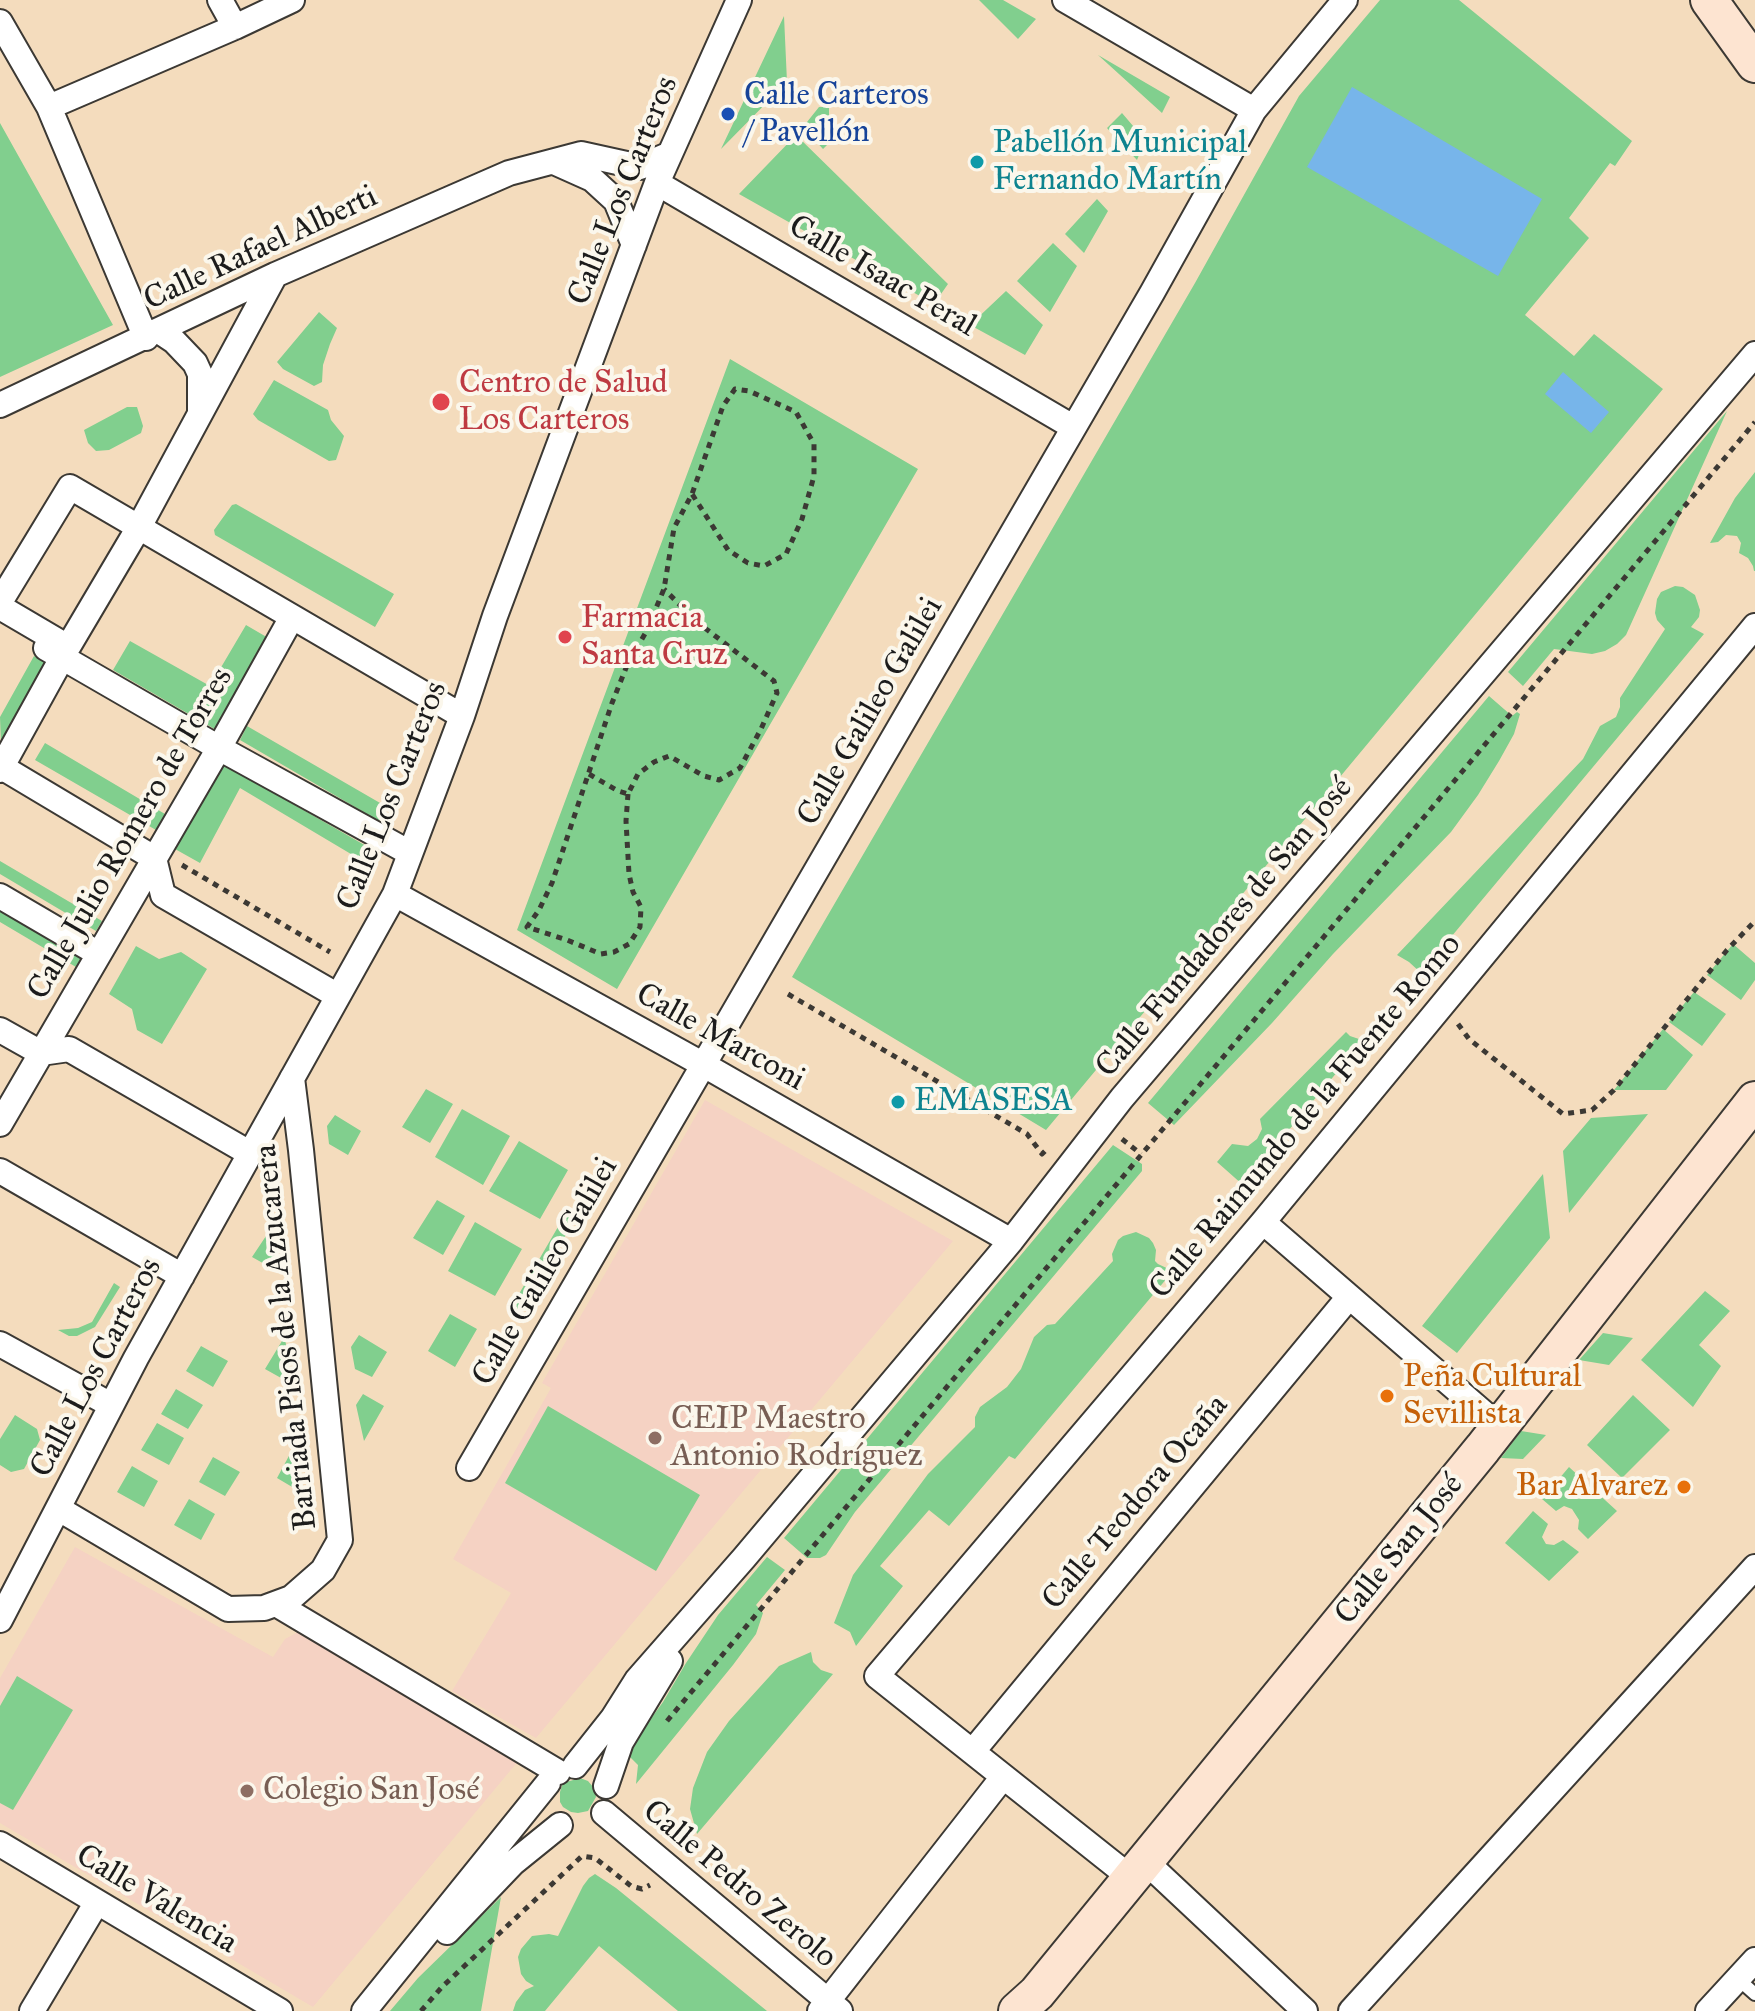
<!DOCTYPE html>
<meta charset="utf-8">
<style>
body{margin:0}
canvas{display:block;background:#f4dcbd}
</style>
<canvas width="1755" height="2011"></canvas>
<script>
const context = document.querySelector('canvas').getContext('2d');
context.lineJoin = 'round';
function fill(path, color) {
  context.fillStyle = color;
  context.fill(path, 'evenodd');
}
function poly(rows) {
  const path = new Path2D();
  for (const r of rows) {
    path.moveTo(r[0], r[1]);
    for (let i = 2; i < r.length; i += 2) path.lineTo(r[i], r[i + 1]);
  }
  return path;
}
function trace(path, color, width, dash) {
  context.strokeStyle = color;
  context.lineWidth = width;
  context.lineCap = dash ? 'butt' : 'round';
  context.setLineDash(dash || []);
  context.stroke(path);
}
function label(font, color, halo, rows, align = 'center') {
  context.font = font + ' "IM FELL Great Primer",serif';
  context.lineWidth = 8;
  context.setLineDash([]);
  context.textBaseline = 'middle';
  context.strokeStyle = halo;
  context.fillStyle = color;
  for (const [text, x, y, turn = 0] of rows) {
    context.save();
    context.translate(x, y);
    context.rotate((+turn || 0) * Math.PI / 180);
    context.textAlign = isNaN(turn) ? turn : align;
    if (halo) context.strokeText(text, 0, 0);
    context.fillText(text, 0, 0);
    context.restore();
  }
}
fill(poly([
 [705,1100,953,1241,536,1738,452,1691,511,1593,453,1559,551,1388,542,1383],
 [75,1547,273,1657,285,1639,298,1632,520,1759,313,2007,0,1823,0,1678]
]), '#f5d2c3');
fill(poly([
 [979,0,1003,0,1036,19,1018,39],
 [1380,0,1459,0,1632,141,1615,166,1610,163,1569,218,1589,238,1525,315,1574,356,1594,334,1663,389,1046,1130,792,977,1195,283,1299,96],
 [784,16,787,82,721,149],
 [1098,55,1170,97,1162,113],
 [819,107,829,107,829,143,823,149,803,127],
 [1122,113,1145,140,1137,160,1107,128],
 [0,123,113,325,0,377],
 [796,135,948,284,934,304,739,194],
 [1097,199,1108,211,1084,253,1065,234],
 [1053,243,1077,266,1050,312,1017,281],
 [1006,291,1043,325,1025,355,970,325],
 [319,312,337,328,330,344,323,365,322,382,314,386,283,369,277,362],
 [730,359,918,469,617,989,517,930],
 [274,380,328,410,331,420,344,436,336,460,329,461,258,420,253,414],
 [127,407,137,407,143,426,141,433,109,450,96,451,88,443,84,430],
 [1727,411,1626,635,1617,644,1605,651,1592,654,1554,649,1523,686,1508,672],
 [1755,472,1755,571,1754,571,1753,566,1748,558,1739,553,1741,543,1737,536,1726,535,1718,542,1710,543,1735,498],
 [236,504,394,594,375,627,215,535,214,530,232,505],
 [1675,586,1683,587,1695,595,1700,610,1699,617,1691,627,1704,634,1421,973,1409,962,1397,955,1583,759,1600,726,1616,717,1620,707,1620,698,1665,629,1657,620,1655,613,1657,599,1661,592],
 [246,625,270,639,218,731,113,670,130,641,210,686],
 [34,656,48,664,1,746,0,717],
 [1489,696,1512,716,1517,712,1520,714,1514,734,1499,761,1478,795,1451,832,1333,954,1272,1023,1174,1125,1148,1103],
 [247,726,387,807,379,821,240,740],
 [45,743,165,814,156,830,35,760],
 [223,764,368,847,361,860,240,788,200,863,175,849],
 [0,861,102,921,96,931,0,874],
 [0,909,82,957,76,967,0,922],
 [1733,944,1755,963,1755,980,1741,1000,1707,975],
 [136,946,159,959,181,952,207,969,162,1044,137,1030,132,1009,109,994],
 [1694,992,1726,1014,1702,1046,1669,1022],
 [1663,1029,1693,1055,1666,1090,1614,1090],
 [1346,1032,1350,1036,1359,1039,1368,1035,1243,1185,1217,1162,1232,1144,1248,1146,1257,1139,1262,1129,1260,1119],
 [426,1089,453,1104,430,1143,402,1127],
 [462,1109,510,1136,483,1185,435,1157],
 [1648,1114,1569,1213,1563,1151,1591,1118],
 [335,1115,361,1131,348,1155,329,1144,327,1126],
 [519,1141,568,1170,540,1219,489,1191],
 [1113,1145,1142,1164,1142,1171,855,1512,826,1555,820,1558,807,1558,784,1538],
 [1543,1174,1550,1238,1457,1353,1422,1326],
 [437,1200,465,1216,443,1255,413,1238],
 [569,1208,578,1214,522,1311,512,1306],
 [475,1222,522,1249,495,1296,448,1271],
 [272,1227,277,1271,252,1257],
 [1136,1232,1149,1238,1153,1243,1156,1250,1155,1261,1158,1264,1173,1271,1015,1459,1009,1456,949,1526,929,1510,880,1566,903,1586,856,1646,850,1632,834,1623,853,1575,928,1474,975,1427,975,1417,980,1407,1007,1387,1021,1369,1034,1337,1047,1325,1055,1324,1113,1261,1112,1254,1118,1240,1123,1236],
 [114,1283,120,1287,95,1327,77,1336,69,1336,58,1330,78,1328,92,1322],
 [1705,1291,1730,1311,1699,1345,1721,1366,1693,1407,1641,1360],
 [450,1314,477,1329,455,1367,428,1351],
 [1603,1333,1633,1338,1609,1365,1579,1360],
 [359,1335,387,1352,372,1377,355,1369,351,1347],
 [285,1336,290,1383,265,1369],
 [201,1346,228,1361,213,1387,186,1371],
 [176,1389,203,1405,188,1429,161,1414],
 [363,1394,384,1406,364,1441,356,1405],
 [1633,1395,1670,1430,1622,1478,1587,1445],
 [548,1406,700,1495,656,1571,505,1483],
 [15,1415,37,1429,40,1440,24,1469,11,1472,0,1465,0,1439],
 [157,1423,184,1438,169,1465,141,1450],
 [1521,1431,1546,1435,1523,1459,1501,1458],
 [297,1441,304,1494,277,1478],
 [213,1457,240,1472,225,1496,199,1482],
 [132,1466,158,1481,144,1507,117,1492],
 [1569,1467,1617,1511,1588,1539,1578,1529,1579,1520,1572,1509,1564,1506,1556,1511,1542,1499],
 [189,1499,215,1514,201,1540,174,1525],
 [1533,1511,1548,1524,1542,1537,1546,1544,1554,1545,1563,1540,1579,1552,1549,1581,1505,1543],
 [767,1557,785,1570,756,1605,763,1613,756,1634,733,1665,636,1784,638,1765,626,1753,663,1702,686,1663,718,1615],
 [811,1652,813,1662,821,1670,833,1674,697,1834,690,1809,693,1788,707,1752,729,1721,779,1666],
 [17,1676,73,1710,13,1810,0,1803,0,1706],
 [580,1778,588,1781,594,1788,596,1797,588,1811,578,1813,571,1812,563,1807,560,1802,560,1792,563,1783],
 [595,1874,616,1888,767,2011,678,2011,599,1946,545,2011,513,2011,516,2002,525,1990,534,1986,526,1981,521,1974,518,1957,521,1949,532,1936,549,1934,558,1936,583,1886,589,1878],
 [501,1897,481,2011,390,2011,418,1978]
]), '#81cf8e');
fill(poly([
 [1352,87,1542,199,1498,276,1307,167],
 [1563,372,1609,412,1591,433,1545,394]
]), '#77b5ea');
const lane = poly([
 [1738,1979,1755,1994]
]);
const street = poly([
 [220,0,235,27],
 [1065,0,1254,110],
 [0,22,49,107,146,338],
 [49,107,235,27,292,0],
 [554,162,592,179,616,201,634,245],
 [657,183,1073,427],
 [159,331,174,341,195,363,200,374,200,411],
 [0,405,275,275,509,173,581,154,640,167,670,154],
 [0,602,70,487,462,716],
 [0,607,68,647,139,527,275,275],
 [46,648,219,748,410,853],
 [0,766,154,858,163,895,338,996],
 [0,770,68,647],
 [395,894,704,1065,1011,1241],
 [0,896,99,954],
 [0,1030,41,1053,69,1049,251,1154],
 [0,1124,219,748,292,617],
 [0,1171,182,1276],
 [1263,1222,1500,1427],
 [0,1344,111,1405],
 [469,1468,1152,293,1254,110,1345,0],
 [59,1509,228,1609,264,1608,291,1598,323,1570,340,1540,301,1150,292,1078],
 [276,1604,558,1772],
 [0,1620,136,1358,395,894,462,716,495,616,657,183,739,0],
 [973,1751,1349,1297],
 [575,1766,613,1718,637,1680,744,1558,1011,1241,1122,1098,1755,354],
 [606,1786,621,1742,670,1661],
 [604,1813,840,2011],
 [0,1844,280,2011],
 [1145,1861,1305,2011],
 [1131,1878,877,1676,1263,1222,1755,626],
 [447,1932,513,1863,560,1825],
 [32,2011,97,1902],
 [364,2011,548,1783],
 [820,2011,1003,1777],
 [1351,2011,1755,1567],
 [1708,2011,1755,1960]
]);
const secondary = poly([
 [1709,0,1755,64],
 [1017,2011,1037,1993,1483,1448,1755,1100]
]);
trace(lane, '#3c3934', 16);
trace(street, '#3c3934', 28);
trace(secondary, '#3c3934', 40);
trace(poly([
 [589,774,618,791,628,794,638,774,654,762,669,756,704,776,719,780,740,768,761,729,777,693,774,681,697,622,664,589],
 [628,794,626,821,629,874,633,892,641,907,640,927,629,944,614,952,601,954,567,940,527,927,539,910,552,883,612,703,628,663,646,632,664,589,674,528,692,494,723,406,735,389,749,391,796,412,814,444,814,476,802,519,786,554,764,566,748,563,728,550,692,494],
 [182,865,330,952],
 [788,994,1027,1134,1042,1154,1046,1150],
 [1458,1024,1469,1039,1563,1114,1592,1110,1614,1090,1727,950,1755,921],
 [1122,1139,1141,1154],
 [667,1721,1755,422],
 [421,2011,442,1987,582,1856,595,1858,631,1886,642,1889,650,1885]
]), '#3c3934', 5, [6, 6]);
trace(lane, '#fff', 12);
trace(street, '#fff', 24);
trace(secondary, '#fde4d1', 36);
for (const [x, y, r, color] of [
 [728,114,8,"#1a4fb4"],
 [977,162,8,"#0f9aa8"],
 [441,402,10,"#e0444e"],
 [565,637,8,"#e0444e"],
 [898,1102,8,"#0f9aa8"],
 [1387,1396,8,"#e8710a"],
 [655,1438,8,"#8d6e63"],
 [1684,1487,8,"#e8710a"],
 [247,1791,8,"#8d6e63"]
]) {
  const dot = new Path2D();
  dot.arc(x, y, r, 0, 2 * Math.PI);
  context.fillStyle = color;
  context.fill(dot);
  trace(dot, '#fbf7ec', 3);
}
label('32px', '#164399', '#fbf7ec', [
 ["Calle Carteros",744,96],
 ["/ Pavellón",744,133]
], 'left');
label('32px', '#0d838f', '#fbf7ec', [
 ["Pabellón Municipal",993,144],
 ["Fernando Martín",993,181],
 ["EMASESA",914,1102]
], 'left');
label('32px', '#1c1c1c', '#fbf7ec', [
 ["Calle Los Carteros",624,191,-68],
 ["Calle Rafael Alberti",261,249,-25],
 ["Calle Isaac Peral",882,277,30],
 ["Calle Galileo Galilei",871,712,-60],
 ["Calle Los Carteros",393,796,-68],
 ["Calle Julio Romero de Torres",131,834,-60],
 ["Calle Fundadores de San José",1225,928,-50],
 ["Calle Marconi",720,1038,29],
 ["Calle Raimundo de la Fuente Romo",1306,1117,-50],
 ["Calle Galileo Galilei",546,1272,-60],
 ["Barriada Pisos de la Azucarera",287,1337,-96],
 ["Calle Los Carteros",97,1368,-62],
 ["Calle Teodora Ocaña",1136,1503,-50],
 ["Calle San José",1400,1550,-51],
 ["Calle Pedro Zerolo",739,1885,40],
 ["Calle Valencia",156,1900,31]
]);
label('32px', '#be3a42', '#fbf7ec', [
 ["Centro de Salud",459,384],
 ["Los Carteros",459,421],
 ["Farmacia",581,619],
 ["Santa Cruz",581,656]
], 'left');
label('32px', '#c56008', '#fbf7ec', [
 ["Peña Cultural",1403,1378],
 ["Sevillista",1403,1415],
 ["Bar Alvarez",1668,1487,"right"]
], 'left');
label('32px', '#785e54', '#fbf7ec', [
 ["CEIP Maestro",671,1420],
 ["Antonio Rodríguez",671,1457],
 ["Colegio San José",263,1791]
], 'left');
</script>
